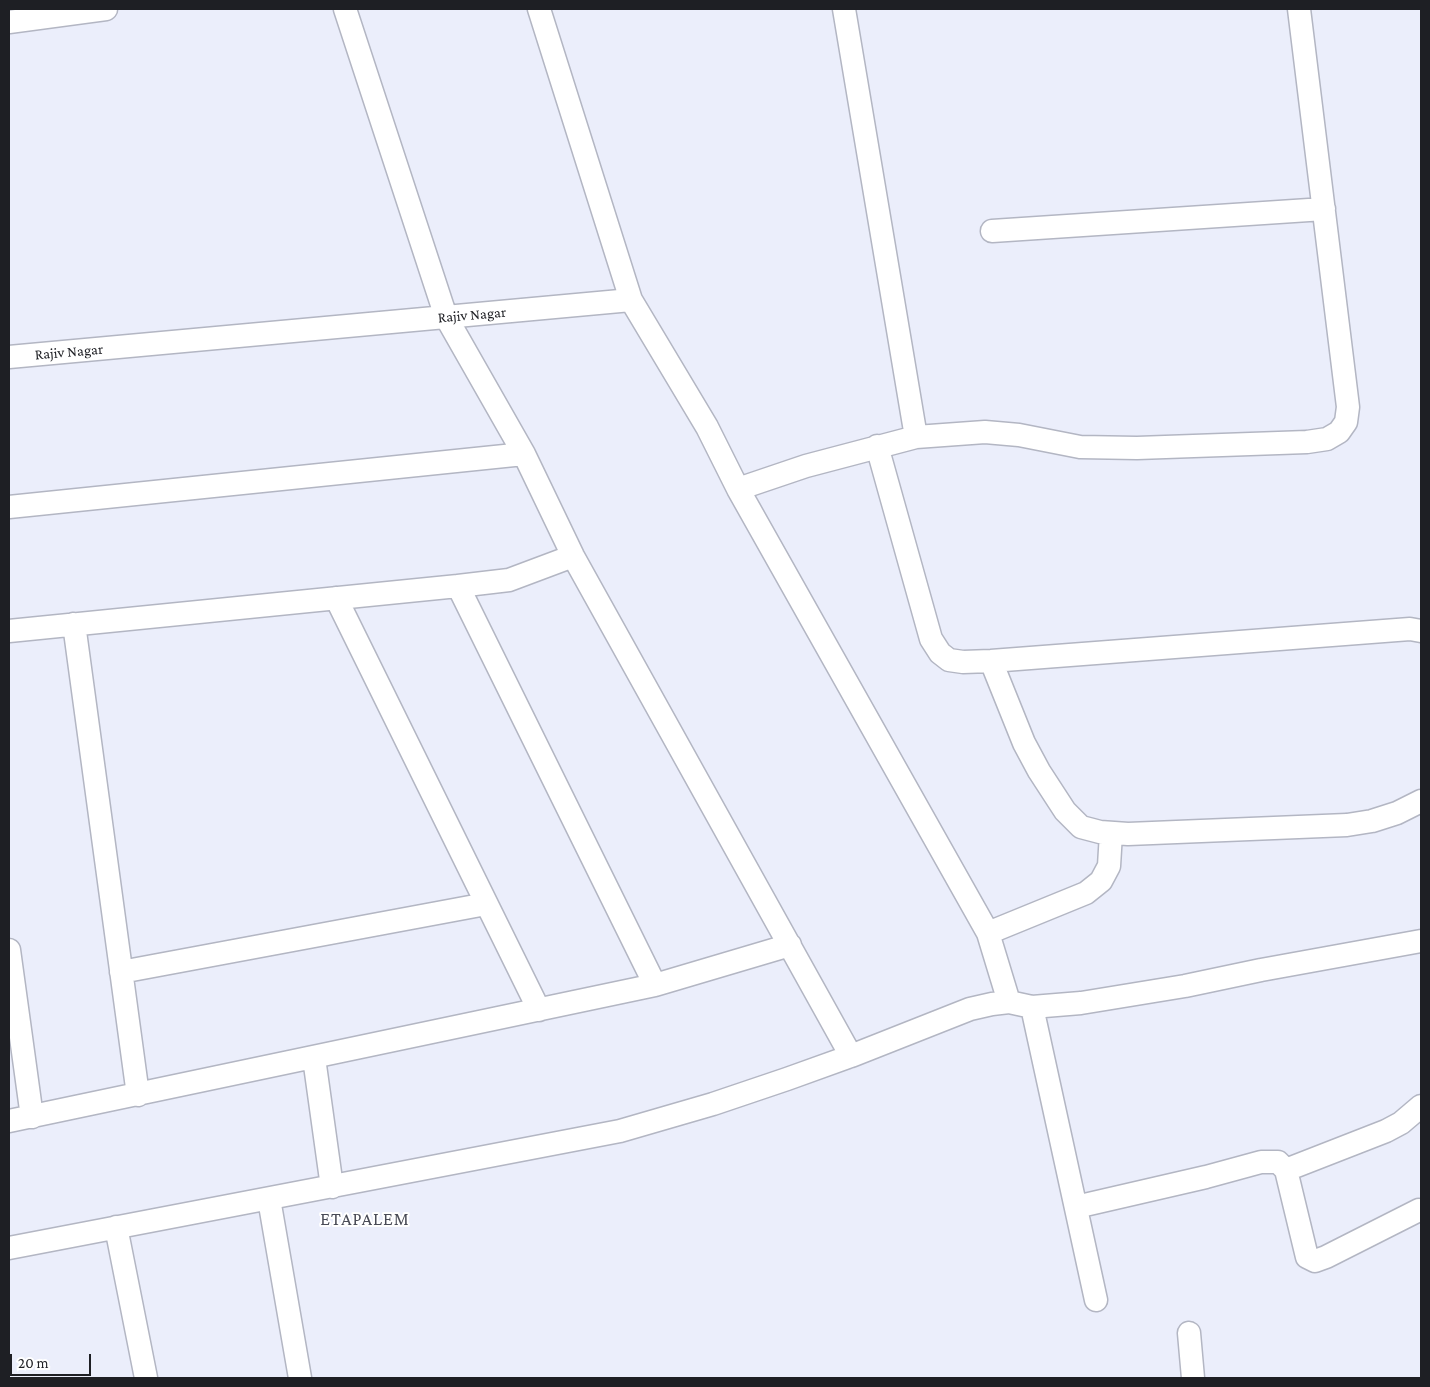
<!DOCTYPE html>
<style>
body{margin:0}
#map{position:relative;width:1430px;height:1387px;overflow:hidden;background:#ebeefb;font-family:"Crimson Pro",serif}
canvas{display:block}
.frame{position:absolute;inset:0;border:10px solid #1e1f24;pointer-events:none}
.scale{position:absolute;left:10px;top:1354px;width:81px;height:22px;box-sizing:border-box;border:2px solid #1e1f24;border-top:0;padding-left:6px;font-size:15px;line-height:18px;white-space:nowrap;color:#1e1f24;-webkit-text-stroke:4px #fff;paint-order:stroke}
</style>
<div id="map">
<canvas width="1430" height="1387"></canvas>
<div class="frame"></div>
<div class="scale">20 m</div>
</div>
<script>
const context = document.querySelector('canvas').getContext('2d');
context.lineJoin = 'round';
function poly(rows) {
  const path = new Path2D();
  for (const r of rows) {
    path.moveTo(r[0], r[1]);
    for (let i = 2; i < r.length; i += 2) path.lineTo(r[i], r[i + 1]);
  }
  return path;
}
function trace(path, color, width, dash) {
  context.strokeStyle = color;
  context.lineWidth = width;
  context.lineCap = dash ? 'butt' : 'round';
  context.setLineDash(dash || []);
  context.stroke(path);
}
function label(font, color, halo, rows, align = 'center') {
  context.font = font + ' "Crimson Pro",serif';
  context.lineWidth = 4;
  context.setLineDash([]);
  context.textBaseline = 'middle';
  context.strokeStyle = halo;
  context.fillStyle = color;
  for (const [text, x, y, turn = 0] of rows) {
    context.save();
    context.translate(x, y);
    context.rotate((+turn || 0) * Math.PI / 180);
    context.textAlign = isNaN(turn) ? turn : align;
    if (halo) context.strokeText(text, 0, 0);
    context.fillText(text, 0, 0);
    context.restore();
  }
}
const street = poly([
 [345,9,446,317,524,454,573,556,851,1056],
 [539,9,631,300,707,427,738,489,988,933,1009,1002],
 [844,9,916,437],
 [9,22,106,9],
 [992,231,1324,209],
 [9,357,631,300],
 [877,446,931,639,940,653,949,660,963,662,991,661,1410,629,1421,631],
 [738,489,806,466,916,437,985,432,1019,435,1080,447,1137,448,1307,442,1327,439,1339,432,1346,422,1348,407,1299,9],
 [9,507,524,454],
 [458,586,509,580,573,556],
 [336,598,539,1010],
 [74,624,138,1095],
 [9,631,458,586,655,985,9,1121],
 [991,661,1024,743,1039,771,1065,811,1081,827,1100,832,1128,834,1347,825,1372,821,1397,813,1421,801],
 [988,933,1086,893,1101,881,1109,866,1111,833],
 [9,950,32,1117],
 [121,972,486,904],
 [655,985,790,945],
 [1032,1007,1096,1300],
 [314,1058,332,1187],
 [1286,1170,1386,1131,1401,1123,1421,1106],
 [269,1199,300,1378],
 [1076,1207,1206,1177,1261,1162,1278,1162,1286,1170,1307,1257,1315,1261,1326,1257,1419,1210],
 [116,1227,146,1378],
 [9,1248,620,1131,713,1104,787,1079,851,1056,970,1009,992,1004,1009,1002,1032,1007,1081,1003,1185,986,1261,970,1421,941],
 [1189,1333,1193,1378]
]);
trace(street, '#b3b6c3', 25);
trace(street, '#fff', 22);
label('15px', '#1e1f24', '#fff', [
 ["Rajiv Nagar",472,315,-5],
 ["Rajiv Nagar",69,352,-5]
]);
context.letterSpacing = '1px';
label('18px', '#494b56', '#fff', [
 ["ETAPALEM",365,1219]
]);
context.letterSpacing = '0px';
</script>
